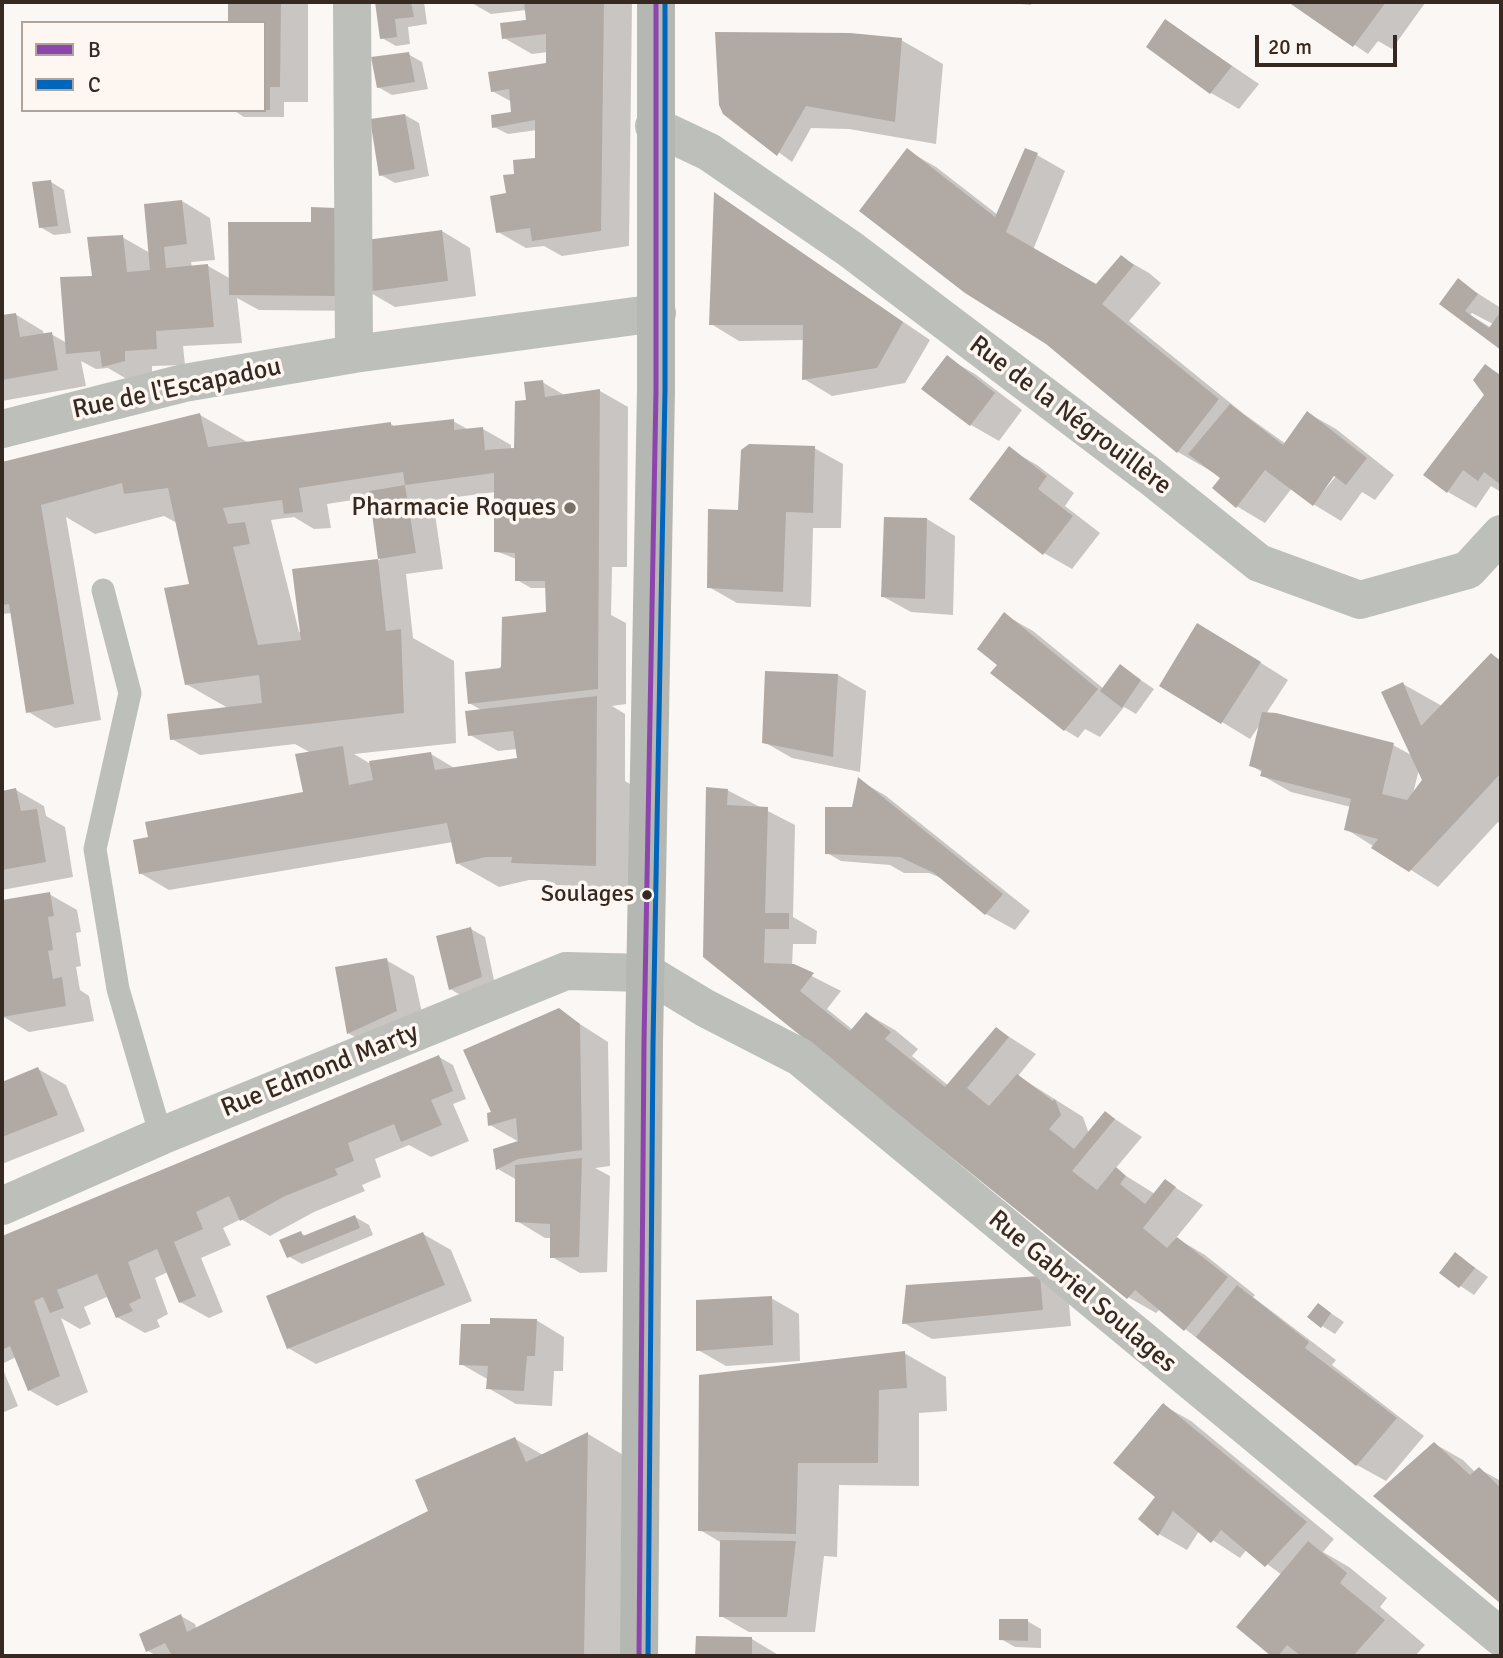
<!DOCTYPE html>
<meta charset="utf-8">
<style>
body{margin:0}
#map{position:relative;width:1503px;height:1658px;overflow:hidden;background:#faf7f4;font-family:Signika,sans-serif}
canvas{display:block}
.frame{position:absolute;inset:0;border:4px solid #362921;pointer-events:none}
.legend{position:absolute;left:21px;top:21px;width:245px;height:91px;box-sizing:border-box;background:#fdf6f1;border:2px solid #ada49e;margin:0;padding:9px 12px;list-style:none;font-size:21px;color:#362921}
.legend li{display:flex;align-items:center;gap:14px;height:35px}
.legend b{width:35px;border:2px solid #ada49e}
.scale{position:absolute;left:1255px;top:35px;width:142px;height:32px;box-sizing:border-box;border:4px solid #362921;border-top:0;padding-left:9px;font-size:21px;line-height:24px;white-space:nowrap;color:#362921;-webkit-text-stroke:5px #fdf6f1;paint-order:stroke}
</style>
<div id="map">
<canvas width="1503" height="1658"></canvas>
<div class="frame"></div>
<ul class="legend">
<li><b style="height:9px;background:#8e44ad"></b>B</li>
<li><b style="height:9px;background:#0065bd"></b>C</li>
</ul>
<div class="scale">20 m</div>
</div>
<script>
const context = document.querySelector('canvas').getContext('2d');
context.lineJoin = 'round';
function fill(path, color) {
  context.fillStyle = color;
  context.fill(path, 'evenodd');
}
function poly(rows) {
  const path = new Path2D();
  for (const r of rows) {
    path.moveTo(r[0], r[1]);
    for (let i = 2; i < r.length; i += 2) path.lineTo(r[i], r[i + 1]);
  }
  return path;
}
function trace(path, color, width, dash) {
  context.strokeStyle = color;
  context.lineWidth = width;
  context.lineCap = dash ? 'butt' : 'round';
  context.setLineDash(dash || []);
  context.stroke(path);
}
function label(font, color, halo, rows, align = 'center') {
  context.font = font + ' Signika,sans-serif';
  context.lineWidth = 7;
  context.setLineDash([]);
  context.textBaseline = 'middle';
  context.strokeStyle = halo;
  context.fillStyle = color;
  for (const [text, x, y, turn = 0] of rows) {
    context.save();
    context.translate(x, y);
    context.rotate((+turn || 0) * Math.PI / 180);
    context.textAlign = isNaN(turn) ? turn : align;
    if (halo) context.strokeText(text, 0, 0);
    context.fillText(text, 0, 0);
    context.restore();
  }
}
fill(poly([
 [230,2,308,2,308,102,284,102,284,117,244,117,233,110,264,110,264,23,230,23],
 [377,2,424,2,427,24,408,27,410,44,396,46,382,38],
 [470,2,632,2,629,246,562,256,544,246,526,248,498,232,516,176,535,160,537,130,508,134,494,127,513,114,512,102,492,91,548,64,548,52,532,54,504,38,528,21,526,10,491,14],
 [1000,2,1031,2,1031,5],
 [1291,2,1423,2,1425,3,1392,49,1378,41,1368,54],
 [1166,21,1259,84,1239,109,1211,93],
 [901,40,943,64,936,144,849,129,811,128,792,162,725,113],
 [408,54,422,62,428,89,392,95,378,87],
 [405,115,419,123,429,176,395,183,381,175],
 [908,151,936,167,998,215,1037,155,1065,171,1033,250,1097,286,1121,257,1149,273,1161,283,1129,321,1244,414,1286,444,1308,413,1336,429,1394,475,1375,500,1362,492,1341,521,1313,504,1341,470,1292,488,1265,523,1238,507,1214,487,1223,478,1178,452,1047,342],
 [51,182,64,190,71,233,54,235,40,227],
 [716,195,930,340,905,383,832,396,804,379,804,340,739,341,711,324],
 [182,201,210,218,215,260,191,262,192,267,208,266,231,279,364,271,442,231,470,248,476,296,395,307,364,289,364,311,259,310,237,298,242,343,183,346,185,365,152,366,152,377,132,382,108,368,96,369,81,361,86,386,2,401,2,317,15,314,43,331,44,335,51,334,67,343,94,277,122,237,150,253],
 [1458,281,1501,308,1501,348,1441,304],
 [1472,313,1493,324,1490,327,1470,315],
 [947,358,975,374,1022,410,999,441,971,425,924,389],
 [1486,366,1501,375,1501,492,1491,486,1476,508,1448,492,1486,395],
 [542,382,566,396,600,391,628,407,627,567,612,567,611,615,626,623,626,704,612,706,625,714,625,781,638,789,637,888,554,885,545,880,529,880,499,887,457,863,453,842,169,890,140,873,305,794,311,753,295,744,200,755,172,739,228,708,186,684,191,586,177,523,164,516,95,534,66,517,101,720,55,728,27,711,12,613,2,614,2,464,200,415,249,443,391,424,397,428,453,421,469,430,483,429,511,445,511,450,516,450,528,401],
 [496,492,496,551,516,559,517,580,531,588,547,588,547,613,469,703,483,711,470,735,498,751,517,749,519,760,456,769,431,754,369,763,354,754,456,743,454,661,413,638,406,574,443,569,433,500],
 [372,497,380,560,294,570,302,632,299,632,271,520,294,517,314,529,331,528,327,504],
 [814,448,843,464,841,528,813,528,811,607,737,603,709,587,740,511],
 [1009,449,1037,465,1074,493,1065,506,1100,533,1072,569,1044,553],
 [927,519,955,536,953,615,911,612,882,596],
 [1005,615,1033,631,1104,689,1120,666,1154,689,1136,714,1124,707,1100,737,1085,729,1078,738,1065,730,999,664],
 [1226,641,1288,680,1266,714,1393,745,1413,756,1403,684,1442,706,1492,655,1501,660,1501,824,1498,822,1438,887,1346,829,1351,807,1291,792,1263,776,1263,773,1251,765,1261,723,1250,739,1161,685],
 [1419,769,1424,780,1413,794],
 [838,675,866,691,860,772,792,758,764,742],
 [859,780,886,796,1030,911,1015,930,986,914,946,880,929,873,904,873,890,865,841,861,827,853,861,811],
 [16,790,44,806,46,816,65,827,73,877,2,890,2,792],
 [727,790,795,825,793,917,817,931,816,944,793,944,792,966,841,991,827,1009,853,1030,867,1014,895,1030,918,1049,912,1056,949,1086,997,1029,1036,1054,1018,1076,1083,1117,1089,1134,1106,1113,1142,1137,1115,1169,1155,1194,1165,1181,1203,1205,1176,1238,1205,1255,1255,1295,1253,1297,1336,1360,1332,1365,1424,1436,1386,1481,1357,1465,1160,1309,1156,1313,1128,1297,705,956],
 [49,894,77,910,81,932,76,933,81,966,76,967,80,990,89,996,94,1021,29,1032,2,1016,2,902],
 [471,929,485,937,495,985,464,997,450,989],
 [386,960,414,976,425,1027,376,1049,348,1033],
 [558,1010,608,1042,610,1166,595,1168,610,1176,607,1272,580,1273,552,1257,551,1238,545,1238,517,1221,517,1180,498,1169,519,1142,490,1125,493,1113],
 [439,1057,453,1065,466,1099,453,1104,469,1141,431,1157,409,1145,375,1159,381,1177,362,1185,365,1191,314,1212,270,1236,241,1219,223,1228,231,1245,201,1258,223,1312,209,1318,180,1302,168,1272,155,1278,168,1314,157,1320,160,1327,145,1333,117,1317,109,1296,84,1307,91,1324,80,1329,61,1318,88,1392,57,1406,29,1390,16,1357,2,1364,2,1239],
 [38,1069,66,1085,85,1131,2,1164,2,1084],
 [355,1217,369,1225,373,1235,302,1264,288,1256,301,1233,307,1237],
 [423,1234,451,1250,472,1301,316,1364,288,1348],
 [1456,1254,1488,1277,1474,1295,1441,1273],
 [1040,1277,1068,1294,1071,1326,932,1339,904,1323],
 [771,1298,799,1314,800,1361,726,1366,698,1350],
 [1319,1305,1344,1322,1335,1334,1322,1326],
 [536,1320,564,1337,563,1371,554,1371,552,1406,516,1404,488,1388,489,1380,461,1364,491,1326],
 [904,1353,946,1377,947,1411,919,1413,919,1486,839,1485,837,1557,824,1556,815,1632,749,1632,721,1616,722,1543,700,1530],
 [2,1367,18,1406,2,1413],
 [1163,1405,1191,1421,1334,1539,1323,1552,1349,1567,1387,1598,1380,1607,1425,1645,1415,1656,1274,1656,1238,1626,1282,1575,1247,1549,1240,1558,1199,1531,1187,1550,1159,1534],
 [588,1434,640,1465,637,1656,173,1656,172,1654,157,1656,148,1651,181,1616,195,1624,197,1630,433,1512,515,1439,543,1455],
 [1435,1444,1463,1460,1475,1472,1479,1469,1501,1481,1501,1601,1375,1496],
 [1027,1621,1041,1629,1041,1648,1015,1647,1001,1639],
 [697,1638,752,1639,780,1656,697,1656]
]), '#0003');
fill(poly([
 [228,2,281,2,280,87,270,87,270,110,264,110,264,23,228,23],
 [375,2,411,2,414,17,395,19,397,37,380,39],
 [524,2,604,2,601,231,532,241,530,228,496,233,490,196,506,193,503,175,514,174,513,160,535,158,535,120,492,128,491,115,511,112,509,89,491,92,488,72,546,63,546,34,502,39,500,23,526,20],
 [1288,2,1386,2,1353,47],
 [1165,19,1232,66,1210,94,1146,47],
 [715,32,850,33,902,38,895,122,806,106,777,156,723,114,719,105],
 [409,52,415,82,377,88,371,57],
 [405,114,415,169,379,176,370,119],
 [907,148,995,217,1025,148,1038,153,1006,232,1096,284,1121,255,1134,265,1102,304,1219,399,1177,453,1046,344,965,293,859,211],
 [51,180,58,226,39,228,32,182],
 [714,192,903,322,877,368,802,380,803,325,709,325],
 [182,200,187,244,164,247,166,268,208,264,214,327,156,331,157,349,125,351,125,361,102,367,100,351,66,354,60,277,92,276,87,237,123,235,127,272,150,270,144,204],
 [311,207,336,208,336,296,229,295,228,222,311,222],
 [442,230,448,281,365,292,366,240],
 [1458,278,1478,294,1465,311,1489,328,1501,311,1501,350,1439,304],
 [16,313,20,337,52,332,58,370,2,380,2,315],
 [947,355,995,393,970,426,921,389],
 [1485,364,1501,376,1501,485,1484,472,1478,481,1463,470,1447,493,1423,475,1484,395,1473,380],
 [543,380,545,397,600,389,598,689,468,704,465,672,501,668,502,617,546,612,545,581,515,581,515,553,494,552,494,473,405,485,403,472,299,488,303,512,284,514,282,500,223,508,228,524,245,522,250,544,233,547,258,645,301,640,292,569,378,559,369,491,405,485,416,553,378,559,386,631,401,629,404,713,170,740,167,714,262,703,259,675,185,685,164,588,189,584,168,488,124,494,122,483,41,505,74,704,26,713,9,604,2,605,2,462,200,413,208,447,391,422,391,426,454,419,454,430,483,427,485,450,514,448,515,401,526,400,524,382],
 [1230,404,1283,445,1307,411,1367,458,1346,485,1334,476,1313,506,1265,470,1236,508,1212,488,1220,478,1188,454],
 [749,444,815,446,813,513,786,512,783,592,707,588,708,509,738,510,741,450],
 [1009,446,1047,476,1038,489,1073,516,1043,555,969,499],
 [884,517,927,518,925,599,881,597],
 [1004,612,1098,689,1064,731,990,673,997,665,977,649],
 [1197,623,1261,662,1221,724,1159,686],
 [1491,653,1501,662,1501,773,1409,872,1371,848,1378,839,1344,830,1351,799,1260,776,1262,770,1249,766,1262,712,1276,713,1394,743,1382,794,1407,800,1422,780,1381,692,1403,682,1421,726],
 [1120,664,1141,680,1122,708,1100,691],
 [765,671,838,674,833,757,762,743],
 [597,696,596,866,511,863,512,857,486,857,456,864,447,823,139,874,133,840,148,837,145,822,303,792,295,754,343,746,349,785,373,780,369,761,431,752,435,770,517,758,513,731,468,736,465,711],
 [858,777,1003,894,985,915,934,873,900,857,825,854,825,807,852,807],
 [706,787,728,789,727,805,768,807,765,913,789,913,789,929,765,929,764,963,794,964,814,973,800,991,850,1031,866,1012,891,1032,885,1039,945,1087,996,1027,1009,1037,967,1088,989,1106,1017,1074,1053,1101,1055,1099,1061,1115,1049,1129,1074,1149,1105,1111,1115,1119,1072,1171,1097,1190,1116,1167,1126,1176,1120,1184,1145,1204,1165,1179,1176,1187,1143,1228,1167,1248,1177,1237,1228,1277,1184,1331,1135,1290,1127,1299,703,957],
 [16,788,21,811,37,809,46,862,2,870,2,791],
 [50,892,54,916,48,917,53,950,48,951,53,979,62,977,66,1006,2,1017,2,900],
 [471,927,482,977,449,990,436,936],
 [387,958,397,1011,347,1034,335,967],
 [559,1008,580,1024,582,1150,518,1159,496,1170,493,1149,518,1141,516,1118,488,1126,487,1113,491,1112,463,1050],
 [439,1055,453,1091,431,1100,442,1125,401,1142,394,1124,348,1143,354,1161,335,1169,338,1175,285,1196,240,1221,229,1196,196,1212,203,1229,174,1242,196,1296,179,1303,157,1249,128,1262,141,1298,129,1304,133,1311,116,1318,97,1274,57,1290,64,1308,50,1313,43,1297,34,1301,60,1376,28,1391,10,1346,2,1350,2,1236],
 [38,1067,58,1115,2,1137,2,1082],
 [582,1158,579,1257,550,1258,550,1224,515,1222,515,1165],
 [355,1215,360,1228,287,1258,279,1240,301,1231,303,1236],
 [423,1232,445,1285,287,1349,266,1296],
 [1455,1252,1475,1268,1459,1288,1439,1273],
 [1040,1276,1043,1310,902,1324,906,1285],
 [1237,1285,1309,1342,1305,1348,1397,1418,1356,1466,1196,1337],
 [772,1296,773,1345,696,1351,696,1300],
 [1318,1303,1331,1313,1321,1328,1307,1317],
 [490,1318,537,1319,535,1356,527,1356,524,1391,486,1389,488,1366,459,1365,461,1324,490,1324],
 [905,1351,907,1388,879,1390,878,1463,798,1463,796,1534,698,1531,699,1375],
 [1163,1403,1307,1522,1265,1567,1221,1530,1211,1543,1173,1511,1158,1536,1138,1519,1155,1497,1113,1463],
 [588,1432,584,1656,172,1656,165,1643,146,1652,139,1634,181,1614,187,1632,428,1511,415,1480,515,1437,526,1462],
 [1434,1442,1470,1475,1479,1467,1501,1488,1501,1604,1373,1496],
 [720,1540,796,1541,787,1617,719,1617],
 [1308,1541,1347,1573,1340,1583,1385,1620,1353,1656,1301,1656,1287,1645,1278,1656,1271,1656,1236,1627],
 [999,1619,1028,1619,1028,1641,999,1640],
 [696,1636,752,1637,752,1656,695,1656]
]), '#b1a9a4');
trace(poly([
 [103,590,130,693,95,849,118,989,161,1136]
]), '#bdbfba', 23);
trace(poly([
 [352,2,354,354],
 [654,126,709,152,850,249,1150,476,1259,563,1360,600,1468,570,1501,534],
 [2,429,184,383,354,354,657,313],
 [2,1206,161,1136,566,971,647,973,705,1008,800,1057,1501,1637]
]), '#bdbfba', 38);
trace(poly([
 [639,1656,644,1043,656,390,656,2]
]), '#b4b7b2', 38);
trace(poly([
 [639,1656,644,1043,656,390,656,2]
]), '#8e44ad', 5);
trace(poly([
 [648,1656,653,1043,665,390,665,2]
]), '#0065bd', 5);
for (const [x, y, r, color] of [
 [570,508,7,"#7b716b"],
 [647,895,6,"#362921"]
]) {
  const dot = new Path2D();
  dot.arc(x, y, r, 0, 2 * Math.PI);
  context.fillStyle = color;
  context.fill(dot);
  trace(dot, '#fdf6f1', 2.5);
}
label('24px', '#362921', '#fdf6f1', [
 ["Soulages",634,895]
], 'right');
label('26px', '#362921', '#fdf6f1', [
 ["Rue de l'Escapadou",177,389,-12],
 ["Rue de la Négrouillère",1070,416,37],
 ["Rue Edmond Marty",320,1071,-22],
 ["Rue Gabriel Soulages",1082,1292,40]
]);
label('26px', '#362921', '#fdf6f1', [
 ["Pharmacie Roques",556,508]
], 'right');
</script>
